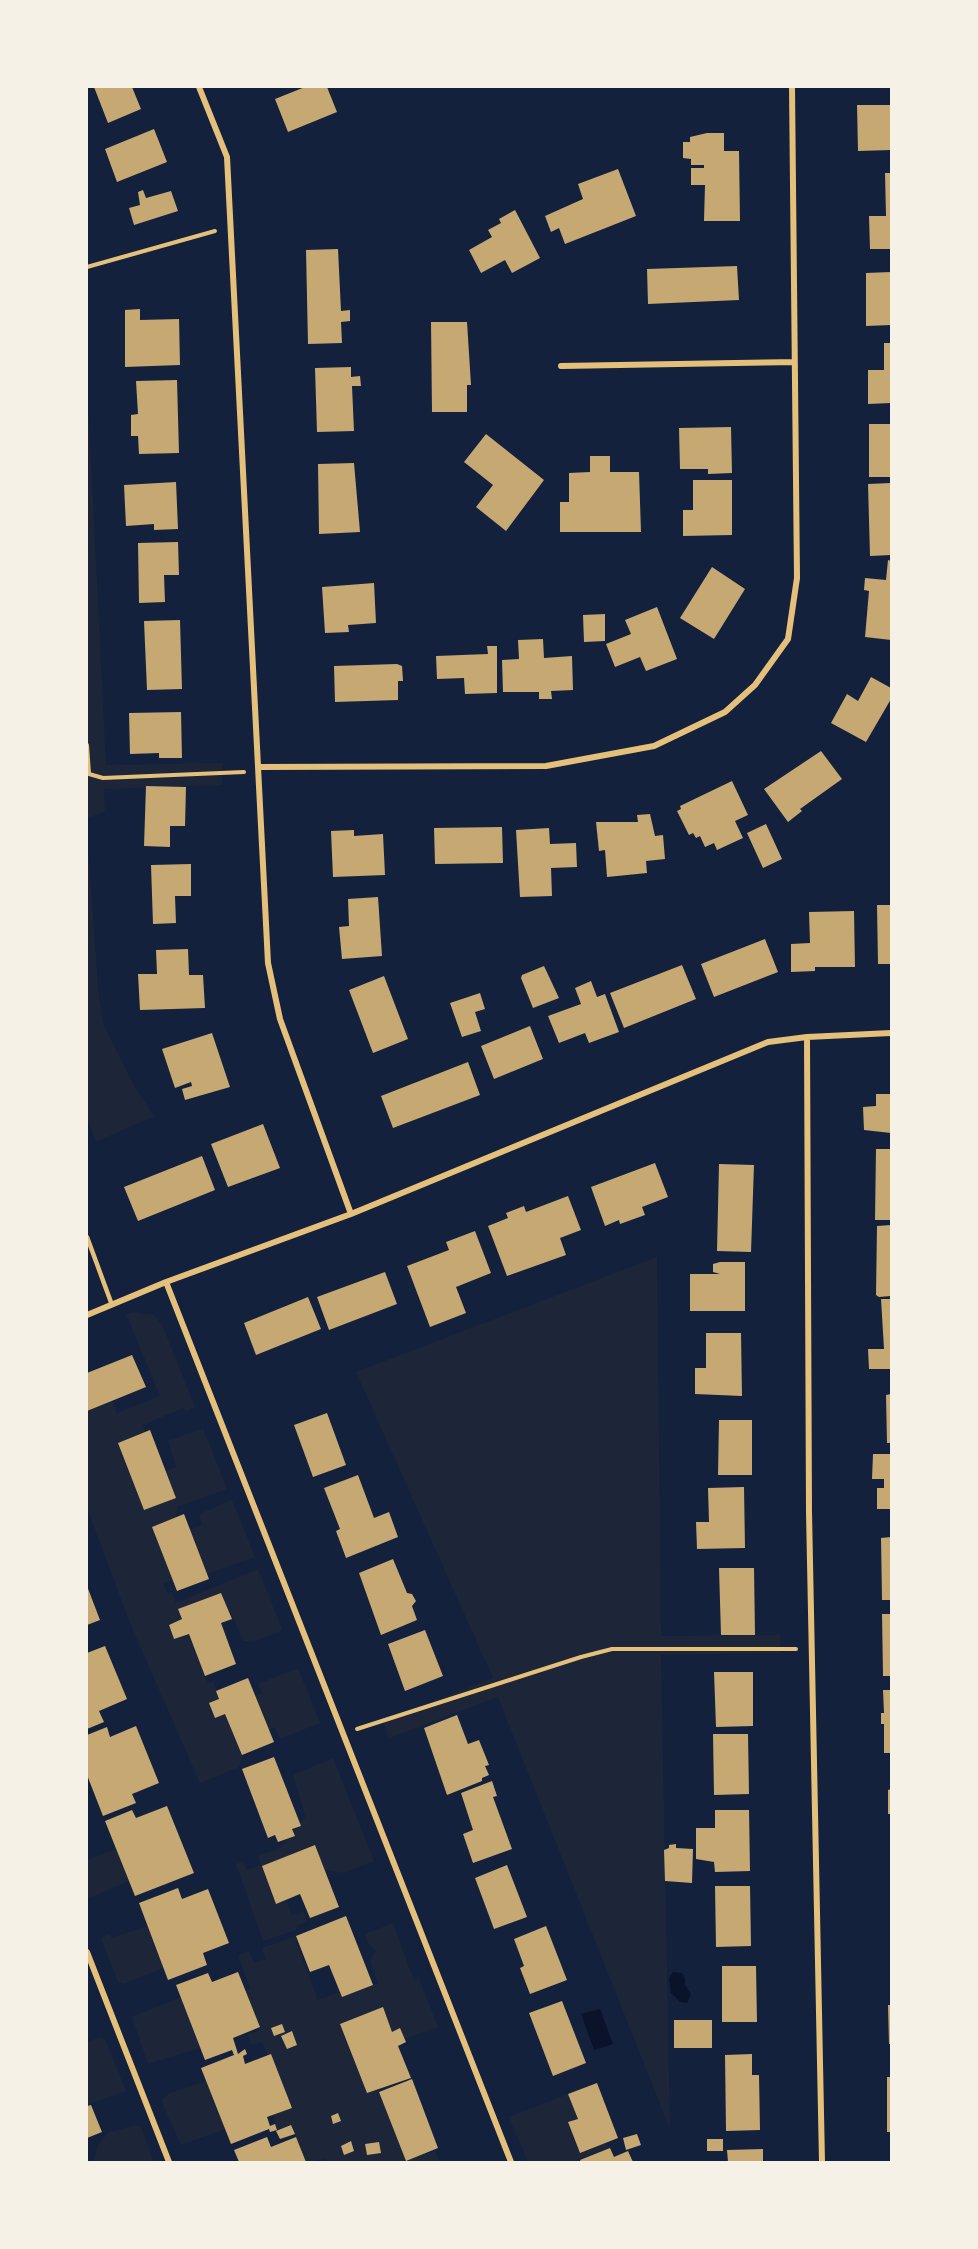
<!DOCTYPE html>
<style>
body{margin:0}
#map{position:relative;width:978px;height:2249px;overflow:hidden;background:#14213d;font-family:"Roboto Condensed",sans-serif}
canvas{display:block}
.frame{position:absolute;inset:0;border:88px solid #f6f1e7;pointer-events:none}
</style>
<div id="map">
<canvas width="978" height="2249"></canvas>
<div class="frame"></div>
</div>
<script>
const context = document.querySelector('canvas').getContext('2d');
context.lineJoin = 'round';
function fill(path, color) {
  context.fillStyle = color;
  context.fill(path, 'evenodd');
}
function poly(rows) {
  const path = new Path2D();
  for (const r of rows) {
    path.moveTo(r[0], r[1]);
    for (let i = 2; i < r.length; i += 2) path.lineTo(r[i], r[i + 1]);
  }
  return path;
}
function trace(path, color, width, dash) {
  context.strokeStyle = color;
  context.lineWidth = width;
  context.lineCap = dash ? 'butt' : 'round';
  context.setLineDash(dash || []);
  context.stroke(path);
}
fill(poly([
 [87,382,106,765,222,763,222,785,104,789,105,812,87,818],
 [87,831,98,988,103,1023,134,1086,154,1116,96,1142,87,1118],
 [657,1257,661,1636,780,1635,780,1653,661,1655,670,2129,498,1697,390,1738,383,1722,493,1678,356,1372],
 [133,1312,154,1315,162,1325,195,1407,186,1411,183,1408,143,1425,145,1432,118,1443,144,1510,176,1498,166,1471,176,1467,168,1441,203,1428,227,1489,177,1507,176,1517,152,1527,173,1580,164,1584,167,1593,172,1592,176,1603,258,1569,282,1629,279,1632,252,1642,244,1641,221,1593,179,1609,182,1619,169,1625,174,1639,189,1634,208,1683,213,1681,242,1755,239,1767,200,1783,130,1623,87,1508,87,1412,112,1401,117,1413,160,1396,126,1314],
 [232,1500,255,1557,207,1574,190,1530,202,1525,199,1514],
 [298,1668,320,1723,280,1739,275,1727,268,1730,255,1696,262,1693,258,1684],
 [333,1758,374,1861,343,1873,325,1870,315,1845,262,1866,276,1903,287,1902,292,1915,303,1912,307,1922,298,1925,296,1930,263,1941,236,1864,243,1861,247,1870,261,1865,258,1855,276,1850,287,1842,284,1840,295,1836,292,1829,300,1826,299,1822,306,1818,293,1775],
 [116,1849,129,1881,87,1899,87,1860],
 [393,1923,414,1981,419,1979,438,2027,405,2039,400,2029,392,2032,383,2008,340,2025,366,2092,378,2088,406,2160,435,2151,440,2162,327,2162,326,2159,306,2162,291,2125,276,2131,274,2115,292,2107,271,2054,268,2056,262,2042,252,2045,248,2035,261,2029,245,1991,250,1988,238,1956,249,1951,254,1963,266,1959,262,1948,296,1936,296,1942,318,2000,340,1992,342,1997,378,1983,370,1960,376,1951,368,1944,365,1934],
 [147,1926,164,1968,123,1984,118,1982,101,1939,109,1933,112,1938],
 [181,1997,200,2048,148,2064,132,2017],
 [100,2037,105,2039,126,2091,87,2105,87,2042],
 [206,2081,225,2129,181,2145,161,2100,170,2093],
 [568,2094,578,2119,568,2123,579,2153,606,2142,609,2148,571,2162,528,2162,509,2117],
 [136,2125,141,2127,154,2162,93,2162,98,2145,109,2132]
]), '#1d2539');
fill(poly([
 [673,1972,682,1973,685,1978,685,1985,691,1994,687,2003,680,2002,671,1993,669,1978],
 [600,2009,613,2044,594,2050,581,2014]
]), '#0b132b');
fill(poly([
 [94,87,132,87,141,109,108,123],
 [305,87,327,87,337,112,288,132,275,99],
 [857,105,891,105,891,150,858,151],
 [154,129,167,162,117,182,105,149],
 [707,133,724,133,724,151,739,151,740,221,704,221,705,185,691,185,691,168,704,168,704,165,691,165,691,159,683,158,683,142,690,142,690,137],
 [618,169,636,216,565,244,559,228,551,232,545,216,583,199,578,184],
 [885,173,891,173,891,249,870,249,869,216,886,216],
 [143,190,146,198,171,191,178,211,134,225,129,208,140,205,138,192],
 [515,210,540,258,512,273,505,260,481,273,469,250,492,237,488,230,501,223,499,219],
 [338,249,341,311,350,310,350,321,341,322,342,343,308,344,306,250],
 [737,266,739,300,648,304,647,269],
 [891,272,891,325,866,326,866,273],
 [140,309,140,320,179,319,180,365,125,367,125,310],
 [431,322,467,322,471,385,467,385,467,412,432,412],
 [884,343,891,343,891,403,868,404,868,370,884,370],
 [351,367,351,377,360,376,361,386,352,386,354,431,317,432,315,368],
 [177,380,179,453,139,454,138,436,131,436,131,415,138,414,136,381],
 [869,424,891,424,891,477,869,477],
 [731,427,732,473,708,474,708,469,680,469,679,428],
 [486,434,544,480,506,531,476,507,493,485,464,462],
 [590,456,610,456,610,472,639,472,641,532,560,532,560,502,569,502,569,473,590,472],
 [354,463,360,532,319,534,318,464],
 [693,480,732,480,732,535,683,536,683,510,693,510],
 [176,482,178,529,154,530,154,524,126,526,124,485],
 [891,483,891,555,870,556,868,484],
 [178,542,179,575,164,575,165,602,139,603,138,543],
 [888,560,891,561,891,640,865,637,869,591,864,590,865,578,886,580],
 [712,567,745,589,714,639,680,618],
 [374,583,376,623,348,625,349,632,325,633,322,587],
 [657,607,677,659,646,671,640,657,615,667,606,644,631,634,625,620],
 [605,614,605,641,584,642,583,615],
 [180,620,182,689,147,690,144,621],
 [543,639,544,658,572,656,573,690,551,691,552,699,539,699,539,692,503,692,502,660,519,659,518,640],
 [487,646,497,646,497,693,465,694,464,678,437,679,436,656,488,654],
 [397,664,402,666,403,681,398,681,398,700,335,702,334,666],
 [871,677,891,688,891,699,866,742,831,723,847,694,858,701],
 [181,712,182,758,159,758,159,753,130,754,129,713],
 [821,751,842,779,800,809,802,811,788,822,764,789],
 [732,781,748,815,735,821,743,838,717,850,714,843,705,847,700,836,696,838,693,833,689,835,677,811,681,809,680,806],
 [146,786,186,787,185,826,170,826,170,847,144,846],
 [650,814,655,836,663,835,665,859,646,861,647,873,607,877,605,850,599,851,596,822,638,822,637,815],
 [766,824,782,859,763,868,747,833],
 [502,827,503,863,435,864,434,828],
 [549,828,550,844,576,843,577,867,551,868,552,896,520,897,516,830],
 [354,830,354,836,383,834,385,875,333,877,331,831],
 [191,864,191,896,175,896,176,923,153,924,151,865],
 [378,897,382,956,342,959,339,927,349,926,348,899],
 [877,905,891,905,891,964,878,964],
 [854,911,855,967,815,967,815,971,791,972,791,944,810,943,809,912],
 [765,939,778,972,714,997,701,964],
 [188,949,189,975,203,975,205,1008,140,1010,138,974,157,974,156,950],
 [682,965,696,999,624,1028,610,993],
 [544,966,559,998,533,1008,521,978,522,975],
 [384,976,408,1039,373,1053,349,990],
 [591,981,597,997,605,994,619,1032,589,1043,585,1033,559,1043,548,1016,581,1004,575,988],
 [480,993,485,1009,475,1012,481,1031,462,1037,450,1003],
 [530,1026,543,1059,494,1079,481,1046],
 [212,1033,230,1087,185,1100,182,1089,192,1086,191,1082,175,1088,162,1049],
 [468,1062,480,1095,393,1128,381,1096],
 [876,1094,891,1094,891,1133,864,1130,863,1107,876,1106],
 [263,1124,280,1168,228,1187,211,1144],
 [876,1149,891,1149,891,1220,875,1220],
 [202,1156,215,1190,138,1221,124,1187],
 [655,1163,668,1197,642,1207,645,1215,620,1224,619,1220,605,1226,591,1187],
 [719,1164,754,1165,751,1252,717,1251],
 [568,1196,581,1230,560,1238,566,1255,507,1276,488,1226,508,1218,506,1213,524,1206,526,1212],
 [891,1225,891,1296,879,1297,876,1295,877,1226],
 [475,1231,491,1273,456,1287,466,1313,430,1327,407,1266,449,1250,446,1242],
 [720,1262,745,1262,745,1311,690,1311,690,1274,720,1274,713,1272,713,1264],
 [385,1272,397,1304,329,1330,317,1297],
 [308,1297,321,1329,256,1355,244,1323],
 [881,1299,891,1299,891,1369,869,1369,868,1349,884,1349],
 [706,1333,741,1333,742,1396,695,1394,695,1368,706,1368],
 [132,1355,146,1387,87,1411,87,1373],
 [891,1394,891,1443,887,1443,886,1395],
 [327,1413,346,1465,313,1477,294,1425],
 [719,1420,752,1420,752,1475,718,1475],
 [150,1430,176,1498,144,1510,118,1443],
 [873,1454,891,1454,891,1509,877,1509,877,1488,884,1488,884,1479,872,1479],
 [358,1475,374,1518,389,1512,398,1537,346,1558,336,1531,340,1529,324,1488],
 [744,1487,745,1548,697,1549,696,1522,709,1522,708,1488],
 [184,1514,209,1579,177,1591,152,1527],
 [891,1537,891,1600,882,1600,881,1538],
 [393,1559,407,1593,412,1594,416,1601,412,1606,417,1620,381,1635,359,1573],
 [719,1568,754,1568,755,1635,721,1635],
 [87,1586,100,1620,87,1625],
 [221,1593,232,1619,221,1623,236,1664,205,1676,189,1634,174,1639,169,1625,182,1619,178,1609],
 [882,1614,891,1614,891,1676,883,1676],
 [425,1630,443,1676,405,1691,388,1644],
 [105,1646,127,1699,99,1711,104,1722,87,1729,87,1653],
 [714,1672,753,1672,753,1726,716,1727],
 [248,1678,274,1742,242,1755,225,1714,215,1718,209,1703,219,1699,216,1691],
 [883,1690,891,1690,891,1753,884,1753,884,1724,881,1724,881,1713,884,1713],
 [457,1715,468,1744,479,1740,489,1765,485,1766,489,1775,482,1778,482,1781,447,1795,424,1728],
 [136,1726,159,1783,132,1794,136,1803,103,1816,87,1775,87,1735,107,1727,110,1737],
 [713,1734,748,1734,749,1794,714,1795],
 [274,1757,301,1826,292,1829,295,1836,278,1842,275,1835,268,1838,242,1769],
 [492,1781,497,1796,493,1797,512,1849,473,1863,463,1834,473,1830,461,1793],
 [891,1789,891,1814,888,1814,888,1790],
 [167,1806,194,1873,135,1896,105,1821,132,1810,136,1818],
 [715,1810,749,1810,750,1871,715,1872,714,1862,696,1859,696,1828,715,1828],
 [676,1844,676,1848,693,1849,692,1883,665,1881,664,1850,669,1848,669,1845],
 [315,1845,339,1907,310,1918,300,1894,276,1904,262,1866],
 [507,1865,527,1917,494,1929,475,1878],
 [715,1886,750,1886,751,1946,716,1947],
 [178,1888,182,1899,208,1889,229,1943,203,1953,207,1965,168,1980,139,1903],
 [346,1916,373,1985,342,1997,329,1965,310,1972,296,1936],
 [546,1926,567,1980,530,1994,520,1968,524,1966,514,1939],
 [722,1966,756,1966,757,2022,722,2022],
 [238,1972,260,2027,233,2038,238,2054,245,2049,247,2054,243,2056,245,2064,271,2054,292,2108,267,2117,270,2126,275,2124,277,2130,270,2132,269,2129,231,2144,201,2068,234,2055,232,2050,205,2060,176,1985,208,1973,212,1982],
 [562,2001,586,2063,553,2076,529,2013],
 [888,2005,891,2005,891,2044,889,2044],
 [383,2007,392,2032,400,2028,406,2042,398,2046,411,2078,367,2093,340,2024],
 [674,2020,712,2020,712,2048,674,2048],
 [282,2024,285,2032,274,2036,271,2028],
 [292,2031,297,2045,287,2049,281,2036],
 [752,2054,752,2075,759,2075,760,2130,726,2131,725,2055],
 [887,2077,891,2077,891,2132,887,2132],
 [412,2079,438,2148,406,2161,379,2092],
 [597,2083,618,2138,580,2153,568,2122,578,2119,568,2094],
 [91,2105,102,2132,87,2138,87,2106],
 [338,2113,341,2121,333,2124,331,2116],
 [291,2125,295,2134,280,2139,276,2131],
 [637,2134,641,2145,626,2150,623,2138],
 [267,2137,271,2147,296,2137,306,2162,239,2162,234,2150],
 [707,2139,723,2139,723,2151,707,2151],
 [351,2141,354,2151,344,2155,341,2146],
 [379,2142,381,2153,367,2155,365,2144],
 [610,2148,614,2157,628,2151,633,2162,581,2162,580,2160],
 [763,2149,763,2162,728,2162,727,2150]
]), '#c6a872');
trace(poly([
 [87,267,215,231],
 [87,745,89,774,103,778,244,772],
 [357,1729,581,1657,612,1649,796,1649]
]), '#e5c07b', 4);
trace(poly([
 [87,1237,112,1305]
]), '#e5c07b', 4.5);
trace(poly([
 [199,87,227,157,268,963,280,1019,351,1214],
 [561,366,794,362],
 [259,767,546,766,654,746,725,712,755,685,788,639,797,578,792,87],
 [807,1037,809,1512,822,2162],
 [166,1282,511,2162],
 [87,1315,166,1282,351,1214,768,1042,807,1037,891,1033],
 [87,1952,169,2162]
]), '#e5c07b', 6);
</script>
